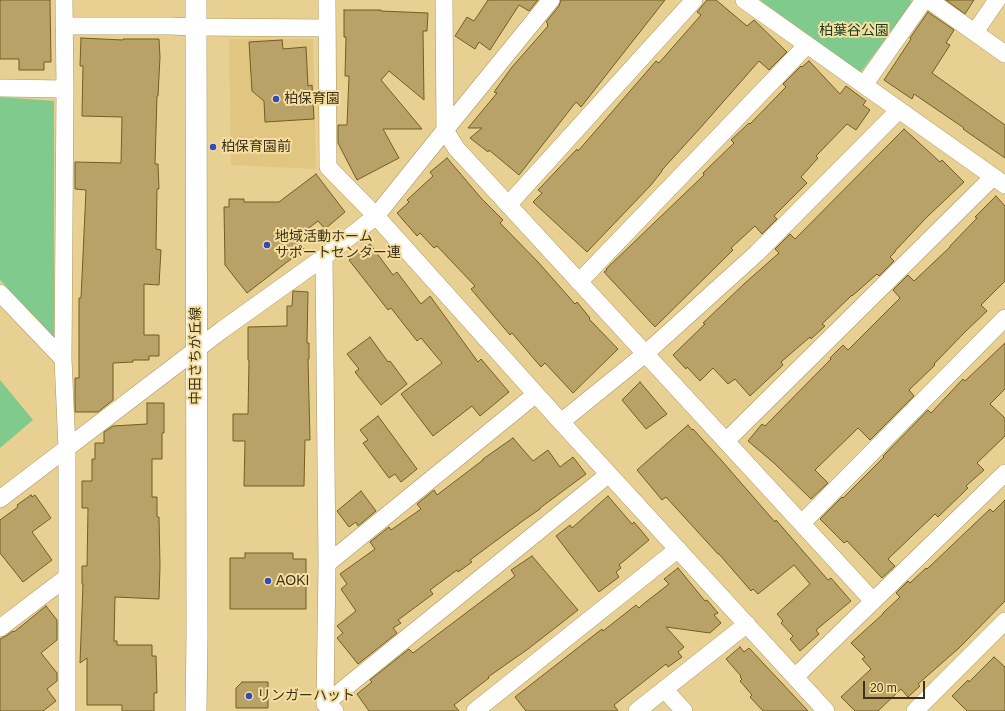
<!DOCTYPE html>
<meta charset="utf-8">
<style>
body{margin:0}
#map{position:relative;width:1005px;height:711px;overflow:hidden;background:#e8d093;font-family:Arial,sans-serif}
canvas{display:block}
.scale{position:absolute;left:863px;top:681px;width:62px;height:18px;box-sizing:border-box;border:2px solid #3b3219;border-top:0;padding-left:5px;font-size:12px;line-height:14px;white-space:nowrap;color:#3b3219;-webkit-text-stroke:3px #f5dea0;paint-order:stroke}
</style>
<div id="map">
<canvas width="1005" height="711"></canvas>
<div class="scale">20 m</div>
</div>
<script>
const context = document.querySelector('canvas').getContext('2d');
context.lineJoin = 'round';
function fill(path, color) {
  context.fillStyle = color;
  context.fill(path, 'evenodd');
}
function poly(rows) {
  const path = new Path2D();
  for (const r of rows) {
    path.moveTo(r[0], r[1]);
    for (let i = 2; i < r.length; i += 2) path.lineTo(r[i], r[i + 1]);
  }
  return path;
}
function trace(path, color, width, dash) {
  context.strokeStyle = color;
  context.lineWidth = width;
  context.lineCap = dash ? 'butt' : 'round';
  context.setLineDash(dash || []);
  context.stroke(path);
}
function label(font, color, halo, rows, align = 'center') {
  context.font = font + ' Arial,"Noto Sans JP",sans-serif';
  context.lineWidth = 4;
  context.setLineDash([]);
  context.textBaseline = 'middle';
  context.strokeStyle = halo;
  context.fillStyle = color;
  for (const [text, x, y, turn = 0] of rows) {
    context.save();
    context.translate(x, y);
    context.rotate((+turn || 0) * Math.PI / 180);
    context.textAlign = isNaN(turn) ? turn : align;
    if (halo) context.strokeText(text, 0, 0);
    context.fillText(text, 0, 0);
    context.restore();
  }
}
fill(poly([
 [229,39,313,39,316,169,231,165]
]), '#e1c681');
fill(poly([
 [760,0,910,0,913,2,860,73],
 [0,97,54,101,54,337,0,280],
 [0,380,33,420,0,448]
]), '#80ca8e');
const building = poly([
 [0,0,50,0,51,62,44,62,44,70,19,70,19,59,0,59,0,0],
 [488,0,538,0,529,11,519,5,490,50,479,42,475,49,455,36,467,17,474,21,488,0],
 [561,0,665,0,581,107,576,102,519,175,489,150,488,152,470,138,482,128,468,128,497,93,494,92,512,67,548,26,547,25,548,24,546,22,559,6,561,0],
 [707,0,716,0,747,26,754,20,787,52,769,70,759,61,702,126,662,170,662,171,651,185,587,252,533,202,542,193,538,190,577,149,578,151,592,135,656,61,659,63,701,15,697,12,707,0],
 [946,0,974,0,965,14,946,0],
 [344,10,381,10,381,11,428,13,427,31,423,31,424,100,389,71,381,80,422,129,383,129,399,158,357,180,338,143,338,125,347,125,349,76,345,76,346,37,344,37,344,10],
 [928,12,954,30,946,43,950,45,932,73,1005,125,1005,158,963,129,964,128,914,94,912,99,884,80,911,39,910,38,928,12],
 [81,38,123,40,123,39,159,39,160,57,158,96,157,96,155,164,158,164,159,189,157,189,156,249,161,250,159,285,144,284,144,335,159,335,159,356,149,356,149,360,133,360,133,362,113,363,113,400,98,412,75,412,75,378,79,378,79,298,81,298,86,190,75,189,75,162,121,163,122,117,82,116,83,66,80,66,81,38],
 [282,40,283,49,306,47,308,86,312,85,314,119,265,122,264,101,252,91,249,42,282,40],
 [809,61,840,94,846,86,866,101,863,105,870,110,856,130,847,124,816,156,818,158,801,177,807,183,774,216,777,219,762,234,755,226,731,248,733,250,655,327,604,272,607,270,606,269,704,175,703,173,734,143,731,140,749,123,750,124,786,87,783,84,801,66,802,67,809,61],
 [904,129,940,162,942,160,964,182,927,217,895,251,895,252,890,257,894,261,879,276,877,274,852,296,852,295,822,324,825,326,811,339,810,337,781,362,783,365,750,396,735,379,728,384,713,368,700,381,687,367,686,369,673,355,705,324,703,323,745,283,779,253,775,249,790,234,795,239,904,129],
 [447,158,481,198,503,220,500,223,538,262,575,304,577,302,590,318,589,319,618,349,573,393,545,363,541,367,512,333,510,335,471,289,475,286,437,246,434,248,420,233,417,236,397,213,409,202,407,200,433,176,430,172,447,158],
 [316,174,345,212,325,229,318,221,296,238,304,249,247,293,225,265,224,207,229,207,229,199,244,199,244,202,279,202,316,174],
 [996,196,1005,206,1005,281,981,305,987,311,966,331,934,364,935,365,909,390,914,396,870,440,858,428,815,470,828,483,811,499,774,463,748,441,762,424,765,426,831,359,830,358,843,345,848,350,900,298,893,290,908,275,914,281,950,247,950,246,977,218,975,217,996,196],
 [370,244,393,275,397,272,421,304,430,296,478,362,481,359,509,392,480,416,472,406,433,436,401,394,442,363,421,338,417,341,391,308,388,310,349,260,370,244],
 [293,291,308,292,307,343,309,343,309,359,308,359,310,440,305,440,304,486,244,486,245,441,233,441,233,414,248,414,249,360,248,360,248,327,287,326,287,306,292,306,293,291],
 [370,337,388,362,390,361,407,384,381,405,355,372,359,369,347,354,370,337],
 [1005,343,1005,389,990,404,1005,418,1005,436,977,463,984,470,966,486,968,488,938,517,935,514,888,559,895,566,882,578,847,541,844,543,820,519,842,497,843,498,884,457,883,456,885,454,928,410,931,413,963,379,965,381,1005,343],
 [640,382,667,414,646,429,622,400,640,382],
 [147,403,164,403,164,433,162,433,162,459,152,459,152,497,157,497,157,517,159,517,160,566,159,599,115,597,114,641,117,641,117,645,152,645,152,656,156,656,157,693,154,693,154,711,122,711,122,705,87,705,87,658,80,663,83,584,82,584,82,566,87,566,88,508,82,508,82,481,92,481,92,459,95,459,95,443,104,443,104,432,113,426,147,424,147,403],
 [378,416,417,469,401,482,395,474,389,478,363,443,368,440,360,430,378,416],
 [688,425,692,430,693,429,722,461,775,522,776,520,828,580,831,578,851,601,816,630,819,634,800,651,790,639,793,636,781,623,783,621,777,614,810,584,794,565,758,594,753,589,751,591,719,554,718,554,666,497,662,500,637,470,688,425],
 [513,438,533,461,548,450,560,467,573,457,586,474,540,508,540,509,524,520,470,560,472,562,458,572,457,570,430,590,433,594,398,620,401,623,393,628,397,633,358,664,337,638,343,633,337,626,356,611,341,589,347,584,340,574,375,549,370,542,389,527,391,530,421,509,417,504,434,490,437,495,483,460,483,459,513,438],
 [361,491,376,511,358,526,356,522,349,527,337,511,361,491],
 [31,495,32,497,35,495,51,518,32,532,52,560,23,582,0,553,0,520,18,507,17,505,31,495],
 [608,496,632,524,634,522,649,540,619,565,621,568,616,572,619,577,599,592,556,536,570,525,572,528,608,496],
 [1005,500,1005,601,959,648,918,684,920,686,908,697,901,689,878,711,855,711,841,697,871,669,862,659,865,657,851,643,883,614,883,613,900,597,896,593,908,581,910,583,926,568,927,569,990,509,993,512,1005,500],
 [245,553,293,553,293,559,306,559,306,609,230,609,230,558,245,558,245,553],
 [532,556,578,610,528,649,488,677,489,678,454,705,459,711,369,711,357,694,372,682,370,680,409,649,413,653,515,576,511,570,532,556],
 [678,568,705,601,707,600,718,613,714,615,721,623,710,633,666,627,684,647,678,652,682,657,668,667,666,664,614,705,618,711,526,711,515,697,602,629,603,631,636,605,639,608,642,605,669,584,664,579,678,568],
 [46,606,57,620,57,640,41,653,57,673,57,681,47,689,56,701,43,711,0,711,0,639,6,636,13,631,14,632,46,606],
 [740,647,744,652,749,648,808,711,763,711,750,697,752,695,740,681,742,679,740,677,741,676,726,659,740,647],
 [994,657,1005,667,1005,711,967,711,952,696,968,680,969,682,994,657],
 [242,682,268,682,268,708,236,708,236,688,242,682]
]);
fill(building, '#b9a267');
trace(building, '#735d20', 1);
const minor = poly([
 [64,0,65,89,63,359,67,448,67,711],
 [327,0,328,167,376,216,561,422,826,711],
 [444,0,445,130,456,148,873,601],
 [744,0,1005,185],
 [929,0,1005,54],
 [64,26,169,26,195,27,327,28],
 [975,32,997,0],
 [864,85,924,0],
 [0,88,65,89],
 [508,205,694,0],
 [324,257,327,564,325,704,335,711],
 [579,282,807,45],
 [0,293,63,359],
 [561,422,645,354,757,253,899,110],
 [726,441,993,177],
 [0,499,222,330,324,257,376,216,445,130,551,0],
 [802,523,1005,318],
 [327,564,536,394],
 [0,628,67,577],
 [795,677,1005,473],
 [664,689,684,711],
 [325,704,609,474],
 [475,711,678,549],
 [637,711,747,624],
 [915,711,1005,621]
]);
const tertiary = poly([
 [196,0,197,636,196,711]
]);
trace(minor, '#ac955a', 18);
trace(tertiary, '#ac955a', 22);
trace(minor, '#fff', 17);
trace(tertiary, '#fff', 21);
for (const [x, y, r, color] of [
 [276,99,4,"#334abb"],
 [213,147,4,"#334abb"],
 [267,245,4,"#334abb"],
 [268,581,4,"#334abb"],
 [249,696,4,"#334abb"]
]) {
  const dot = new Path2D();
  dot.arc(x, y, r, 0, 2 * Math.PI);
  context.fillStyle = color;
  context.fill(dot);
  trace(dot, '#f5dea0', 1.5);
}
label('14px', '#183e21', '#f5dea0', [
 ["柏葉谷公園",854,31]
]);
label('14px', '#3b3219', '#f5dea0', [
 ["柏保育園",284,99],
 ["柏保育園前",221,147],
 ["地域活動ホーム",275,237],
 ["サポートセンター連",275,253],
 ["AOKI",276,581],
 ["リンガーハット",257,696]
], 'left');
label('14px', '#3b3219', '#f5dea0', [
 ["中田さちが丘線",196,356,-90]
]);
</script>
